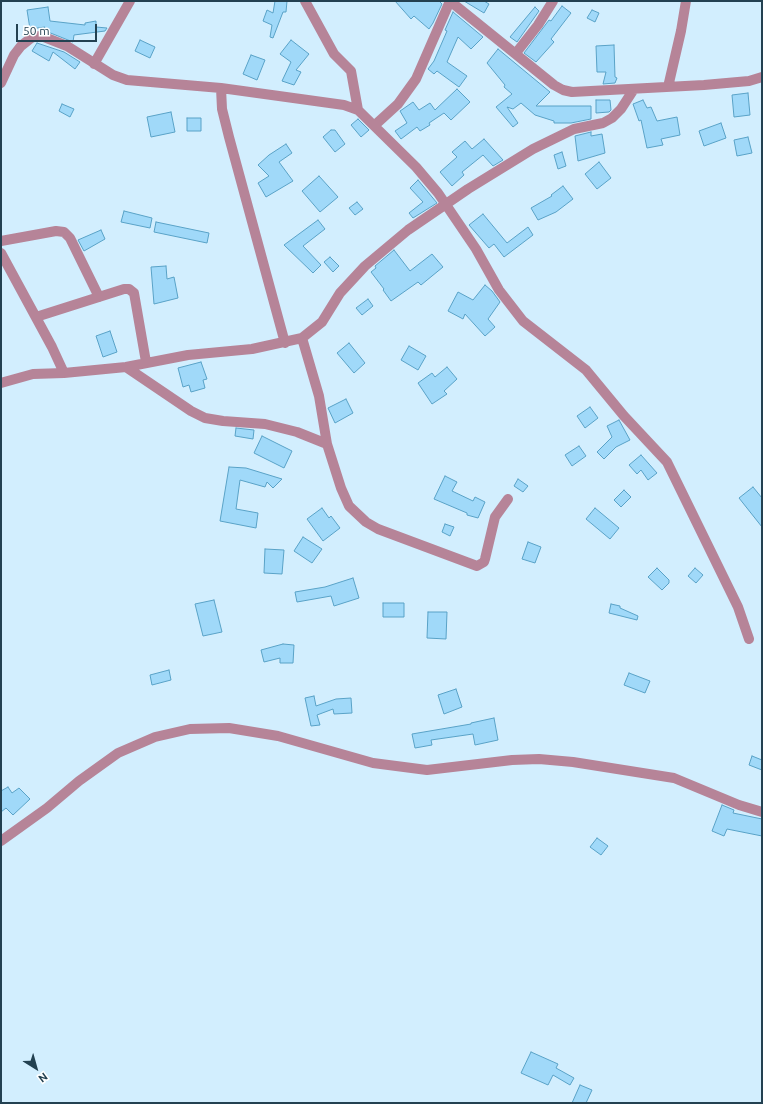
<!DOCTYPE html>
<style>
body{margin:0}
#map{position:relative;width:763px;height:1104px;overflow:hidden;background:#d2eefe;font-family:Ubuntu,sans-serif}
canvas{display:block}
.frame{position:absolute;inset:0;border:2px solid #234151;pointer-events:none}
.north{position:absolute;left:16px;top:1048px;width:40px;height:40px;-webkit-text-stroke:3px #fff;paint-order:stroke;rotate:143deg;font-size:11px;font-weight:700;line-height:16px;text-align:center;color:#234151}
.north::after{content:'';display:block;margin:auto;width:14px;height:18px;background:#234151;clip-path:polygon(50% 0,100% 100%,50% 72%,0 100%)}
.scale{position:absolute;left:16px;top:24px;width:81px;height:18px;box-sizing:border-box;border:2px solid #234151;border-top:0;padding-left:5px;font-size:12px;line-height:14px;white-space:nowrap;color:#234151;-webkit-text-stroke:3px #fff;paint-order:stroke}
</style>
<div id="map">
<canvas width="763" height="1104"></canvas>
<div class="frame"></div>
<div class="north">N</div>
<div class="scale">50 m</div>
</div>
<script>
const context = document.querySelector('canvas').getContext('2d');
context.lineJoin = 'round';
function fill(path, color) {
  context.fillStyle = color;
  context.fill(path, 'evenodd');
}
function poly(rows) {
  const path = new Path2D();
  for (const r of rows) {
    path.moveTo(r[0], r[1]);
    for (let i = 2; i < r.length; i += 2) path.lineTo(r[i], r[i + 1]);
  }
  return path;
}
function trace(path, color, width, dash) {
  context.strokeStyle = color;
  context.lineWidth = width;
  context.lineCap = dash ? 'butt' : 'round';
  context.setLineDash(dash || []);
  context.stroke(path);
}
const building = poly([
 [275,1,287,1,286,12,283,12,273,38,270,37,272,25,263,21,267,10,273,13,275,1],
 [395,1,439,1,442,4,433,23,429,29,414,16,411,19,395,1],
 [464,1,484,1,489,4,484,13,464,1],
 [562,6,571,13,551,39,554,42,536,62,524,53,549,20,551,21,562,6],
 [48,7,50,21,85,25,85,23,96,21,96,27,107,28,105,31,74,35,73,42,43,30,45,27,30,29,27,10,48,7],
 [535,7,539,11,517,42,510,37,535,7],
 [592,10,599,13,595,22,587,18,592,10],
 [453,12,483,37,471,49,458,37,447,62,467,76,459,87,437,71,434,74,428,69,434,61,447,31,445,30,453,12],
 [140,40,155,47,150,58,135,51,140,40],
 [291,40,309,54,296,70,301,72,294,85,282,81,291,62,280,54,291,40],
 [37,43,64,52,80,62,75,69,53,52,49,61,32,51,37,43],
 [614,45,615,77,617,78,615,83,603,84,606,72,597,72,596,46,614,45],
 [498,49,550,92,536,106,591,106,591,119,571,123,554,123,554,121,535,115,521,103,513,109,507,107,518,123,513,127,496,107,512,94,504,87,505,85,487,63,498,49],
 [251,55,265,60,257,80,243,74,251,55],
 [457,89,470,102,451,120,444,113,429,123,430,125,420,131,417,127,401,139,395,131,407,123,400,111,403,109,413,102,419,110,430,103,435,110,457,89],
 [748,93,750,115,734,117,732,95,748,93],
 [596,100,610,100,611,110,609,112,596,113,596,100],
 [643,100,647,108,651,107,657,121,677,117,680,135,661,139,663,145,647,148,641,120,639,121,633,104,643,100],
 [62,104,74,109,70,117,59,111,62,104],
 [171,112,175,132,151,137,147,117,171,112],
 [187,118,201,118,201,131,187,131,187,118],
 [358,119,369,130,361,137,351,125,358,119],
 [721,123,726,138,704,146,699,131,721,123],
 [331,130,335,130,345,144,335,152,323,137,331,130],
 [591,132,591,136,602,134,605,153,578,161,575,136,591,132],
 [748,137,752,153,737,156,734,140,748,137],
 [484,139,503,160,493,166,483,155,462,172,464,175,452,186,440,172,457,157,452,152,465,141,472,149,484,139],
 [286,144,292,153,279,162,293,181,266,197,258,183,269,176,258,165,269,155,286,144],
 [562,152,566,166,558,169,554,155,562,152],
 [599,162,611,178,597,189,585,174,599,162],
 [319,176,338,197,320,212,302,191,319,176],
 [418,180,437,203,413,218,409,213,423,202,410,188,418,180],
 [563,186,573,199,556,212,538,220,531,208,552,196,551,195,563,186],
 [357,202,363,209,355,215,349,208,357,202],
 [124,211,152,218,150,228,121,222,124,211],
 [483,214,507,243,528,227,533,235,504,257,494,244,489,248,469,225,483,214],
 [318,220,325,229,303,246,321,265,313,273,284,245,318,220],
 [156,222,209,233,207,243,154,232,156,222],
 [101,230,105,239,84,251,78,240,101,230],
 [394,250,410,271,432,254,443,267,421,285,418,282,391,301,383,290,384,289,371,272,376,268,375,266,394,250],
 [330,257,339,266,333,272,324,262,330,257],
 [166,266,167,279,174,277,178,298,154,304,151,267,166,266],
 [485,285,492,291,500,302,488,319,495,327,485,336,465,314,463,319,448,311,458,292,473,300,485,285],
 [368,299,373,306,362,315,356,308,368,299],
 [110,331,117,352,103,357,96,336,110,331],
 [349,343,365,363,354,373,337,353,349,343],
 [409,346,426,356,418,370,401,360,409,346],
 [201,362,207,379,203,380,205,388,191,392,189,385,183,387,178,368,201,362],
 [447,367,457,379,444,391,447,394,432,404,418,383,432,373,435,377,447,367],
 [346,399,353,413,335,423,328,408,346,399],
 [590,407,598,418,585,428,577,416,590,407],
 [619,420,630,440,616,447,604,459,597,452,612,437,607,426,619,420],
 [236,428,254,430,253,439,235,436,236,428],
 [262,436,292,451,284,468,254,453,262,436],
 [579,446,586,456,572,466,565,455,579,446],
 [641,455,657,473,648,480,641,470,637,474,629,465,641,455],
 [229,467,246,468,282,479,273,488,267,482,265,487,240,480,236,509,258,513,256,528,220,521,229,467],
 [445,476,457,482,452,491,473,501,475,497,485,502,478,518,467,515,467,513,434,499,445,476],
 [518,479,528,486,523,492,514,486,518,479],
 [753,487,762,498,762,527,739,498,753,487],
 [624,490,631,497,621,507,614,500,624,490],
 [322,508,329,518,331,516,340,528,323,541,307,519,322,508],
 [595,508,619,528,610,539,586,519,595,508],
 [445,524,454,527,450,536,442,532,445,524],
 [303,537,322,549,312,563,294,551,303,537],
 [528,542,541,547,535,563,522,559,528,542],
 [265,549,284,550,282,574,264,573,265,549],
 [657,568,669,580,669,583,662,590,648,577,657,568],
 [695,568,703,575,696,583,688,576,695,568],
 [353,578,359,598,334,606,331,596,297,602,295,592,325,587,353,578],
 [214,600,222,632,203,636,195,604,214,600],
 [383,603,404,603,404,617,383,617,383,603],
 [611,604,620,606,620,608,638,616,637,620,609,613,611,604],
 [428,612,447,612,446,639,427,638,428,612],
 [283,644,294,645,293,663,280,663,280,658,264,662,261,650,283,644],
 [169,670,171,680,152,685,150,675,169,670],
 [629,673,650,681,645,693,624,685,629,673],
 [456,689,462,707,444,714,438,695,456,689],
 [314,696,316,706,336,699,351,698,352,713,334,714,333,709,317,715,320,725,311,726,305,698,314,696],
 [494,718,498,740,475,745,473,734,431,740,432,745,415,748,412,734,471,724,471,723,494,718],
 [752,756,762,760,762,770,749,765,752,756],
 [8,787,12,793,19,788,30,799,13,815,6,808,1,812,1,791,8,787],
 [722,805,734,810,733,813,762,819,762,836,727,829,724,836,712,831,722,805],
 [597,838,608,846,601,855,590,847,597,838],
 [531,1052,558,1064,556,1068,574,1078,570,1085,553,1075,548,1085,521,1073,531,1052],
 [580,1085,592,1090,586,1103,572,1103,580,1085]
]);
fill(building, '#a0d9f9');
trace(building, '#59a2c7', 1);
trace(poly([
 [305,1,334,54,351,71,358,110],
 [450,1,554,85,563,90,572,92,704,85,749,81,762,77],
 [516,53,538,25,553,1],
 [94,64,130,1],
 [1,83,14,55,21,46,31,38,36,36,44,37,67,46,113,75,127,80,221,88,344,105,358,110,416,167,438,193,476,249,499,290,523,321,586,370,624,416,667,462,738,607,749,639],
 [668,87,681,31,686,1],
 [221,88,222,109,229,137,285,343],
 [375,125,398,104,416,79,450,1],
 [1,241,56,231,64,232,70,238,99,297],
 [1,253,52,347,64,373],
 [36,317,124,289,129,289,134,293,146,362],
 [302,338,319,396,327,444,341,488,349,506,366,522,378,529,477,566,484,562,485,559,495,517,508,499],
 [126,367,191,411,205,418,223,421,265,424,297,432,327,444],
 [1,383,33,374,64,373,126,367,188,355,252,349,302,338,322,322,340,293,365,266,408,230,468,189,533,149,574,129,603,123,612,118,621,109,634,89],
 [1,841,47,808,79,781,118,753,155,737,190,729,229,728,278,736,373,763,427,770,512,760,539,759,573,762,674,778,739,805,762,812]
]), '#b68498', 10);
</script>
